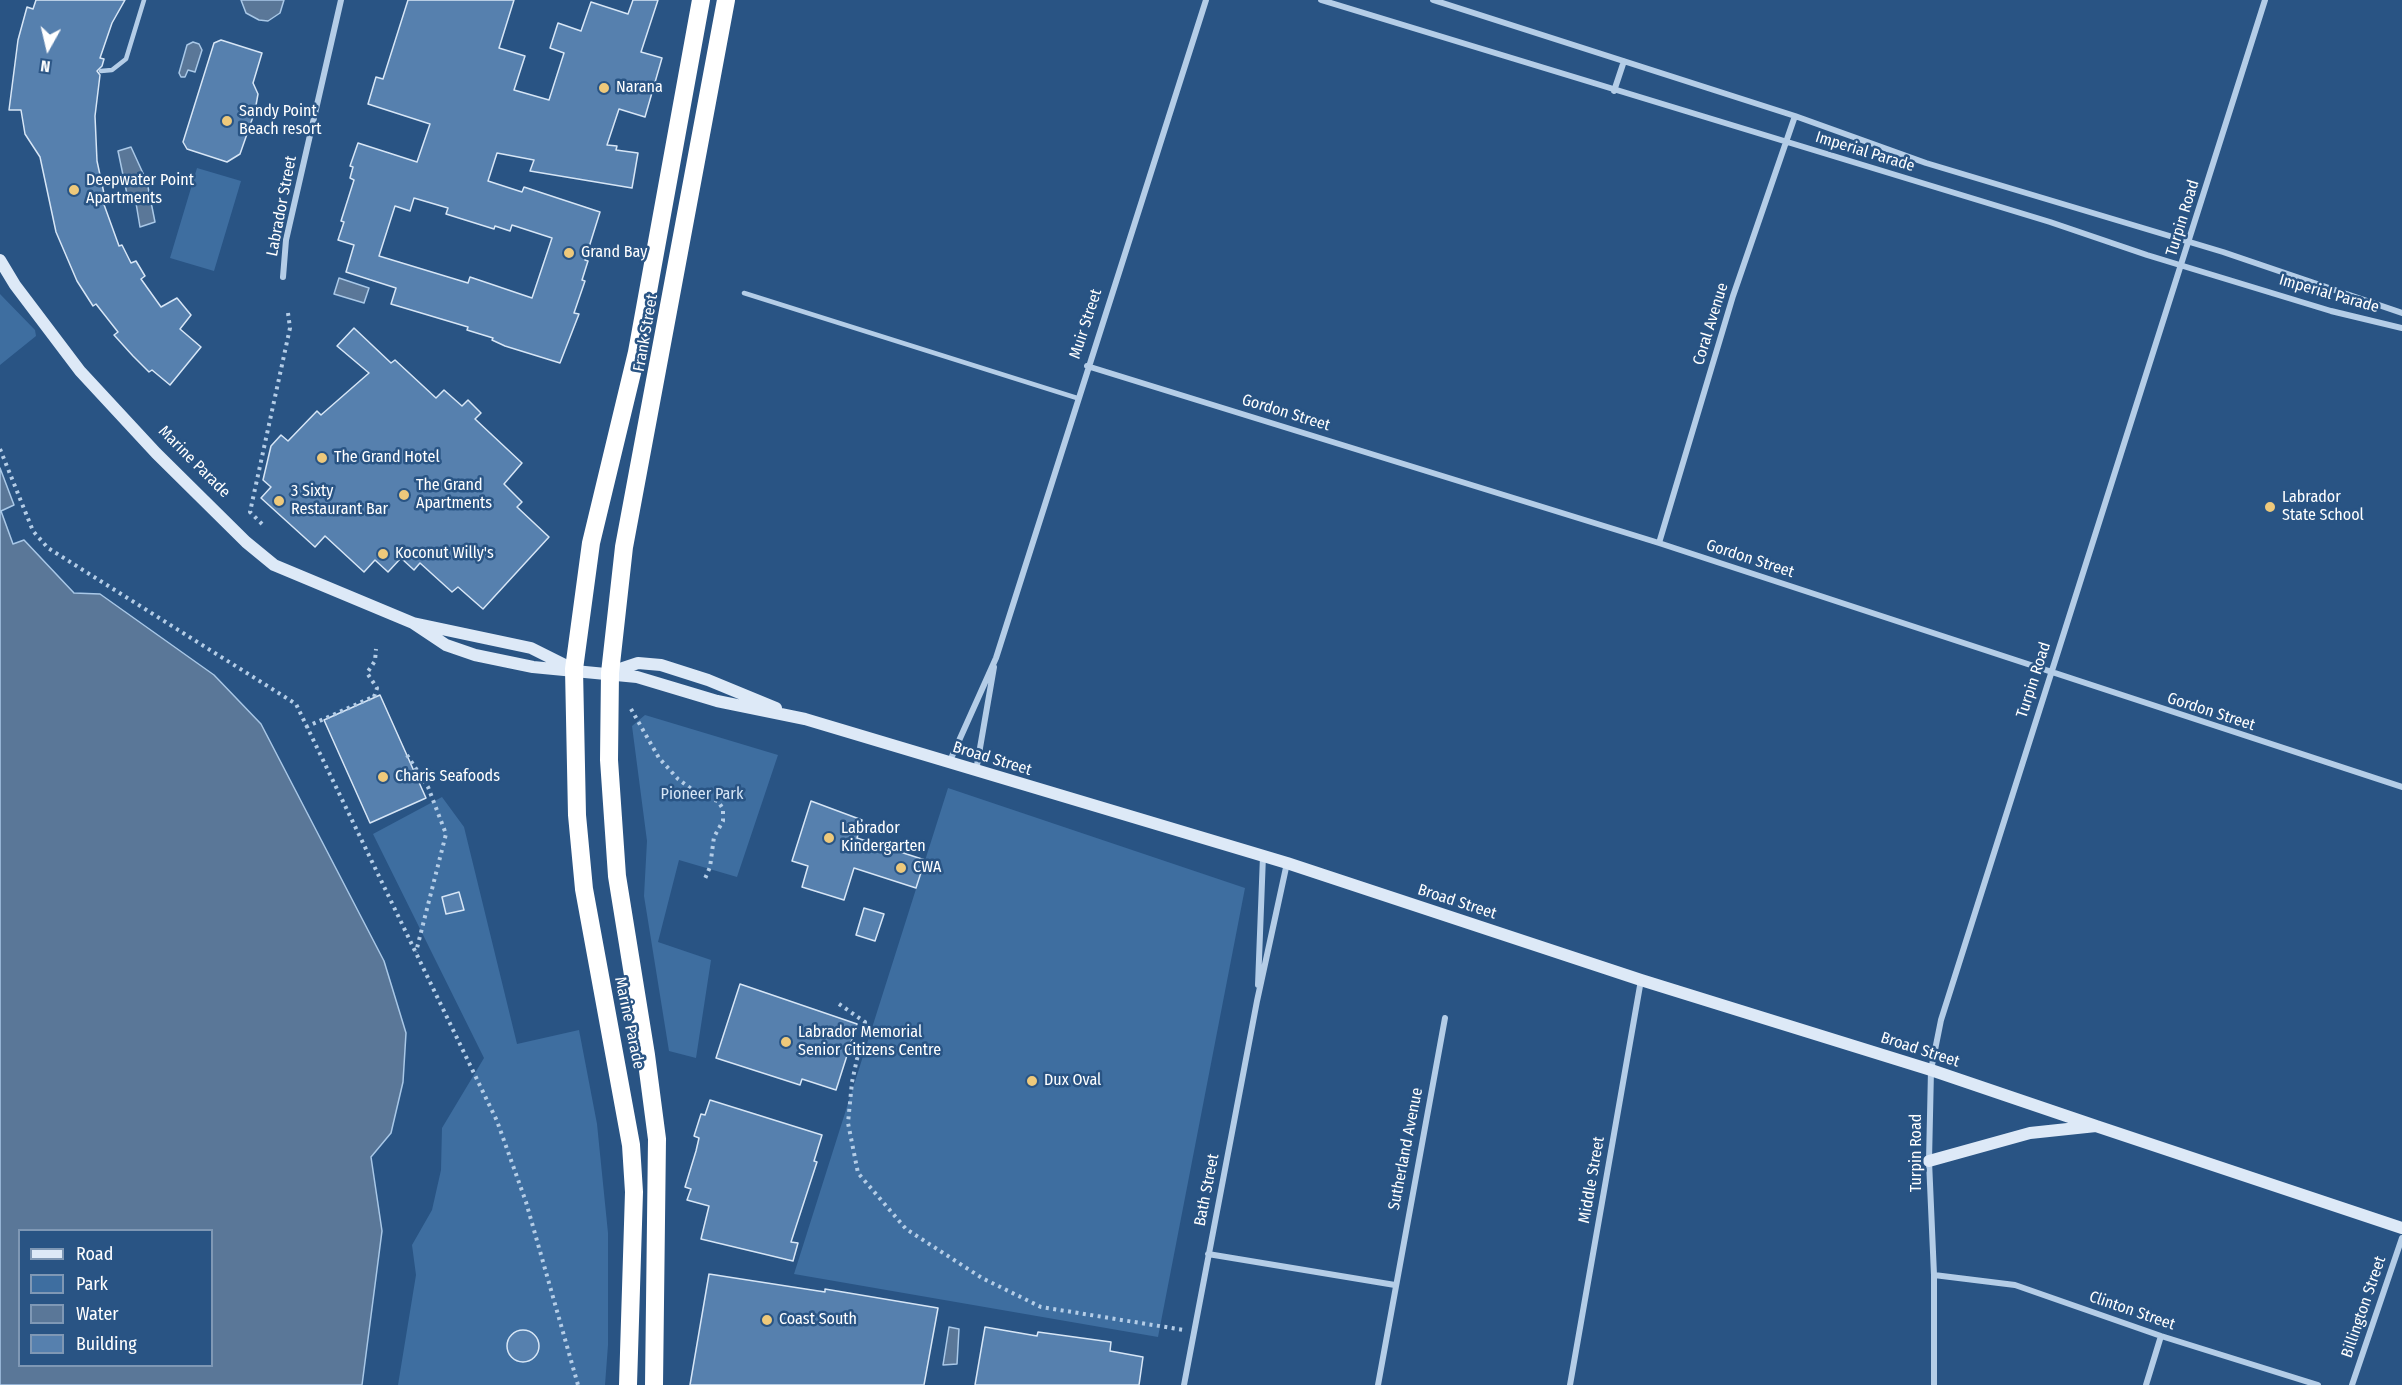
<!DOCTYPE html>
<style>
body{margin:0}
#map{position:relative;width:2402px;height:1385px;overflow:hidden;background:#295484;font-family:"Fira Sans Condensed",sans-serif}
canvas{display:block}
.legend{position:absolute;left:18px;top:1229px;width:195px;height:138px;box-sizing:border-box;background:#295484;border:2px solid #7f98b5;margin:0;padding:8px 10px;list-style:none;font-size:18px;color:#fff}
.legend li{display:flex;align-items:center;gap:12px;height:30px}
.legend b{width:30px;border:2px solid #7f98b5}
.north{position:absolute;left:18px;top:18px;width:60px;height:60px;-webkit-text-stroke:4px #295484;paint-order:stroke;rotate:188deg;font-size:16px;font-weight:700;line-height:24px;text-align:center;color:#fff}
.north::after{content:'';display:block;margin:auto;width:21px;height:27px;background:#fff;clip-path:polygon(50% 0,100% 100%,50% 72%,0 100%)}
</style>
<div id="map">
<canvas width="2402" height="1385"></canvas>
<ul class="legend">
<li><b style="height:8px;background:#dde9f7"></b>Road</li>
<li><b style="height:16px;background:#3e6ea0"></b>Park</li>
<li><b style="height:16px;background:#5a7798"></b>Water</li>
<li><b style="height:16px;background:#5680ae"></b>Building</li>
</ul>
<div class="north">N</div>
</div>
<script>
const context = document.querySelector('canvas').getContext('2d');
context.lineJoin = 'round';
function fill(path, color) {
  context.fillStyle = color;
  context.fill(path, 'evenodd');
}
function poly(rows) {
  const path = new Path2D();
  for (const r of rows) {
    if (r.length === 3) {
      path.moveTo(r[0] + r[2], r[1]);
      path.arc(r[0], r[1], r[2], 0, 2 * Math.PI);
      continue;
    }
    path.moveTo(r[0], r[1]);
    for (let i = 2; i < r.length; i += 2) path.lineTo(r[i], r[i + 1]);
  }
  return path;
}
function trace(path, color, width, dash) {
  context.strokeStyle = color;
  context.lineWidth = width;
  context.lineCap = dash ? 'butt' : 'round';
  context.setLineDash(dash || []);
  context.stroke(path);
}
function label(font, color, halo, rows, align = 'center') {
  context.font = font + ' "Fira Sans Condensed",sans-serif';
  context.lineWidth = 5;
  context.setLineDash([]);
  context.textBaseline = 'middle';
  context.strokeStyle = halo;
  context.fillStyle = color;
  for (const [text, x, y, turn = 0] of rows) {
    context.save();
    context.translate(x, y);
    context.rotate((+turn || 0) * Math.PI / 180);
    context.textAlign = isNaN(turn) ? turn : align;
    if (halo) context.strokeText(text, 0, 0);
    context.fillText(text, 0, 0);
    context.restore();
  }
}
fill(poly([
 [197,168,241,181,214,271,170,258],
 [0,294,35,330,36,336,0,365],
 [645,715,778,755,737,877,679,860,658,942,711,960,696,1058,669,1051,644,896,647,841,632,726],
 [948,788,1245,888,1158,1337,794,1274],
 [442,797,464,827,517,1044,579,1030,597,1124,608,1233,608,1345,605,1385,398,1385,416,1275,412,1245,432,1210,441,1170,442,1128,484,1058,373,834]
]), '#3e6ea0');
const water = poly([
 [241,0,284,0,280,13,268,21,259,20,246,13,241,0],
 [193,42,199,44,202,50,195,72,188,70,185,77,181,77,179,73,187,45,193,42],
 [131,147,147,182,155,222,140,227,135,197,127,194,118,151,131,147],
 [339,278,369,288,364,303,334,294,339,278],
 [0,468,14,505,1,511,13,544,24,540,74,593,100,594,214,675,261,724,384,961,406,1033,403,1082,391,1133,371,1157,382,1231,362,1385,0,1385,0,468],
 [20,1230,212,1230,212,1366,20,1366,20,1230],
 [949,1327,959,1329,957,1364,943,1365,949,1327]
]);
fill(water, '#5a7798');
trace(water, '#a9c8e7', 1.5);
const building = poly([
 [36,0,125,0,112,23,100,58,104,59,102,66,97,71,100,75,95,116,97,161,105,198,102,199,119,246,122,245,131,263,136,261,145,276,141,279,161,307,177,298,191,315,180,329,201,347,170,385,152,370,149,372,133,356,114,335,118,332,96,304,93,306,77,281,56,232,40,157,25,134,21,110,9,110,18,40,27,7,33,9,36,0],
 [408,0,514,0,499,48,525,56,514,90,549,100,564,53,550,48,558,23,581,31,591,2,628,14,633,0,658,0,641,52,662,58,645,117,619,109,607,145,617,146,616,150,638,153,632,188,530,171,534,160,497,153,488,181,522,192,524,187,600,212,585,260,588,261,582,280,585,281,574,313,579,314,560,363,505,346,492,340,493,338,467,330,468,327,391,304,396,288,346,272,354,245,338,240,344,222,341,221,354,180,350,178,353,167,350,166,358,143,417,162,430,124,368,104,376,77,383,79,408,0],
 [414,198,448,208,446,214,494,229,495,226,510,231,512,225,552,238,532,298,470,277,468,283,379,256,395,206,410,211,414,198],
 [221,40,262,53,253,83,258,94,255,111,240,154,227,162,187,149,183,142,214,43,221,40],
 [354,328,391,363,395,360,436,398,444,390,462,406,468,400,481,413,475,419,522,463,504,484,522,502,517,507,549,537,483,609,458,587,452,592,420,563,414,570,401,558,388,572,375,560,364,572,325,536,315,547,261,498,271,487,263,480,271,446,281,435,288,441,317,411,321,415,369,373,337,346,354,328],
 [380,695,426,798,370,823,324,720,380,695],
 [811,801,862,820,857,838,925,860,916,888,854,868,844,900,802,887,808,866,792,861,811,801],
 [459,892,464,910,446,914,442,897,459,892],
 [864,908,884,914,875,941,856,935,864,908],
 [740,984,857,1024,836,1090,802,1079,800,1085,716,1058,740,984],
 [710,1100,822,1135,814,1161,817,1162,791,1242,798,1243,793,1261,701,1239,709,1206,687,1200,691,1189,685,1187,696,1151,699,1138,694,1136,701,1114,705,1115,710,1100],
 [709,1274,825,1292,825,1289,938,1308,924,1385,690,1385,709,1274],
 [985,1327,1037,1336,1038,1332,1111,1342,1110,1351,1143,1357,1139,1385,975,1385,985,1327],
 [523,1346,16]
]);
fill(building, '#5680ae');
trace(building, '#d7e6f6', 1.5);
trace(poly([
 [0,449,33,531,48,548,296,704,497,1121,526,1202,578,1385],
 [262,524,250,512,290,328,288,313],
 [374,697,377,688,367,673,375,661,376,649],
 [631,709,659,758,678,779,701,796,718,801,723,809,723,821,714,837,710,867,704,881],
 [306,727,375,696],
 [407,755,428,787,446,834,416,952],
 [839,1004,865,1022,852,1082,848,1123,858,1173,906,1229,982,1278,1041,1307,1184,1330]
]), '#b4cde7', 4, [3, 4.5]);
trace(poly([
 [101,71,112,70,126,59,144,0],
 [744,293,1077,398]
]), '#b4cde7', 4.5);
trace(poly([
 [1321,0,2050,222,2147,255,2331,311,2402,328],
 [1433,0,1795,116,1926,163,2223,252,2402,313],
 [1614,91,1624,61],
 [283,277,286,240,341,0],
 [1087,366,1659,543,2402,787],
 [1659,543,1733,296,1795,116],
 [949,763,996,658,1206,0],
 [976,771,994,667],
 [1258,985,1263,856],
 [1208,1254,1395,1285],
 [1934,1275,2015,1285,2161,1336,2318,1385],
 [1184,1385,1257,1001,1287,863],
 [1378,1385,1445,1018],
 [1570,1385,1641,980],
 [1934,1385,1934,1275,1929,1161,1931,1070,1941,1020,2265,0],
 [2146,1385,2161,1336],
 [2352,1385,2402,1238]
]), '#b4cde7', 6);
trace(poly([
 [0,260,15,285,80,371,156,453,246,542,274,565,413,623,531,648,567,666],
 [413,623,446,645,475,655,533,667,637,677,717,701,805,719,1287,863,1641,980,1931,1070,2096,1126],
 [611,672,638,663,661,665,708,680,776,708],
 [1929,1161,2030,1133,2096,1126,2402,1228]
]), '#dde9f7', 12);
trace(poly([
 [628,1385,634,1192,631,1145,584,889,577,815,574,669,591,543,637,352,701,0],
 [654,1385,657,1139,646,1055,617,876,609,760,610,673,624,547,726,0]
]), '#fff', 18);
for (const [x, y, r, color] of [
 [604,88,6,"#eec97b"],
 [227,121,6,"#eec97b"],
 [74,190,6,"#eec97b"],
 [569,253,6,"#eec97b"],
 [322,458,6,"#eec97b"],
 [404,495,6,"#eec97b"],
 [279,501,6,"#eec97b"],
 [2270,507,6,"#eec97b"],
 [383,554,6,"#eec97b"],
 [383,777,6,"#eec97b"],
 [829,838,6,"#eec97b"],
 [901,868,6,"#eec97b"],
 [786,1042,6,"#eec97b"],
 [1032,1081,6,"#eec97b"],
 [767,1320,6,"#eec97b"]
]) {
  const dot = new Path2D();
  dot.arc(x, y, r, 0, 2 * Math.PI);
  context.fillStyle = color;
  context.fill(dot);
  trace(dot, '#295484', 2);
}
label('16px', '#fff', '#295484', [
 ["Narana",616,88],
 ["Sandy Point",239,112],
 ["Beach resort",239,130],
 ["Deepwater Point",86,181],
 ["Apartments",86,199],
 ["Grand Bay",581,253],
 ["The Grand Hotel",334,458],
 ["The Grand",416,486],
 ["Apartments",416,504],
 ["3 Sixty",291,492],
 ["Restaurant Bar",291,510],
 ["Labrador",2282,498],
 ["State School",2282,516],
 ["Koconut Willy's",395,554],
 ["Charis Seafoods",395,777],
 ["Labrador",841,829],
 ["Kindergarten",841,847],
 ["CWA",913,868],
 ["Labrador Memorial",798,1033],
 ["Senior Citizens Centre",798,1051],
 ["Dux Oval",1044,1081],
 ["Coast South",779,1320]
], 'left');
label('16px', '#fff', '#295484', [
 ["Imperial Parade",1865,152,17],
 ["Labrador Street",282,206,-79],
 ["Turpin Road",2183,218,-73],
 ["Imperial Parade",2329,294,16],
 ["Muir Street",1086,324,-72],
 ["Coral Avenue",1711,324,-73],
 ["Frank Street",646,333,-80],
 ["Gordon Street",1286,413,17],
 ["Marine Parade",194,462,45],
 ["Gordon Street",1750,559,18],
 ["Turpin Road",2034,680,-72],
 ["Gordon Street",2211,712,18],
 ["Broad Street",992,759,17],
 ["Broad Street",1457,902,18],
 ["Marine Parade",629,1023,78],
 ["Broad Street",1920,1050,18],
 ["Sutherland Avenue",1406,1149,-79],
 ["Turpin Road",1917,1153,-90],
 ["Middle Street",1592,1180,-80],
 ["Bath Street",1207,1190,-79],
 ["Billington Street",2364,1307,-71],
 ["Clinton Street",2132,1311,19]
]);
label('16px', '#d7e6f6', '#295484', [
 ["Pioneer Park",702,795]
]);
</script>
